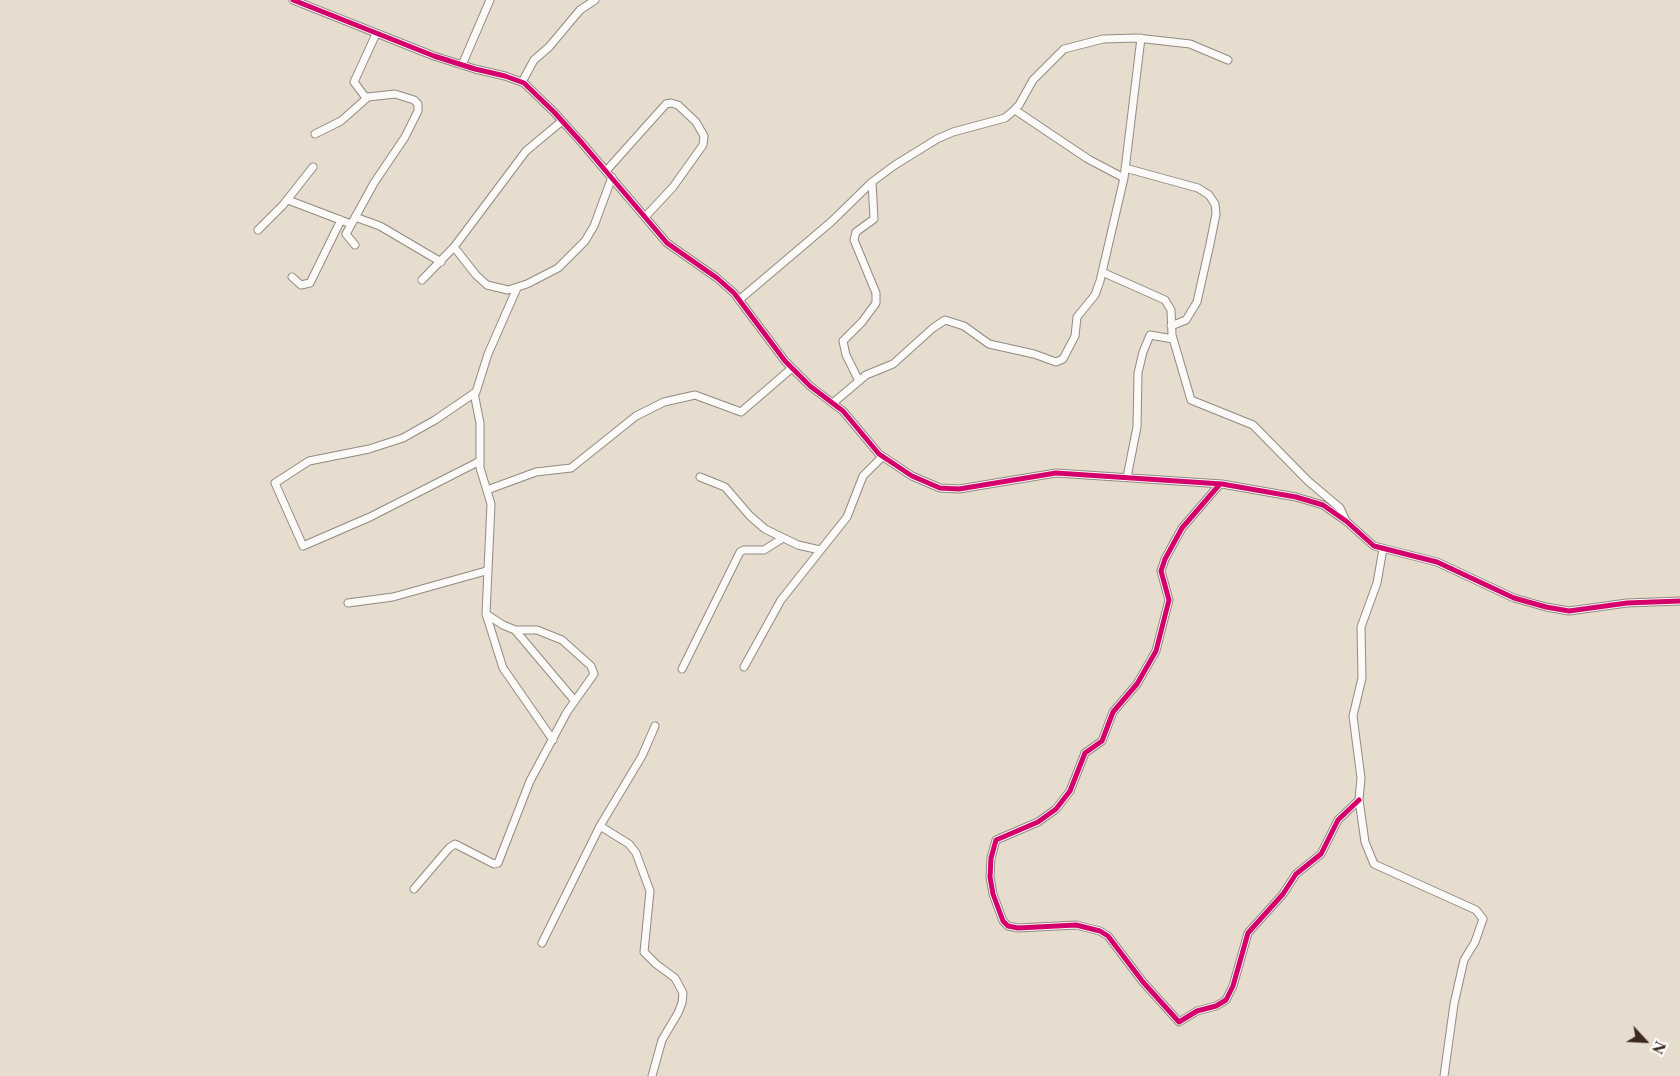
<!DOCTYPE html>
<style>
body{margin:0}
#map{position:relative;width:1680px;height:1076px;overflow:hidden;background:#e6ddce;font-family:"Libre Caslon Text",serif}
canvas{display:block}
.north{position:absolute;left:1620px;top:1016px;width:50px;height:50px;-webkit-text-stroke:4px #fff;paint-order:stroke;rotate:115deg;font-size:14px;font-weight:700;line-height:20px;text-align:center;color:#3b2a1e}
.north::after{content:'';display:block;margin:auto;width:18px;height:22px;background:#3b2a1e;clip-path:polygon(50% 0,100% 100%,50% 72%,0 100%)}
</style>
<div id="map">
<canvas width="1680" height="1076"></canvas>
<div class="north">N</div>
</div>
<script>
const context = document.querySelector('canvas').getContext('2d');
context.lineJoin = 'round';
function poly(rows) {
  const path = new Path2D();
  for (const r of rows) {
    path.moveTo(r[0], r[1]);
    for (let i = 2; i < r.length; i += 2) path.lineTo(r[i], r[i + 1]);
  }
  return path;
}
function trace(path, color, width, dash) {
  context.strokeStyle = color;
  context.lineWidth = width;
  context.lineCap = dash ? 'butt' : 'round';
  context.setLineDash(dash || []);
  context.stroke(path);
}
const minor = poly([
 [293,0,434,56,475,69,505,76,524,83,554,112,582,143,667,243,717,278,734,293,785,361,810,386,843,411,879,454,912,476,940,488,959,489,1056,473,1222,484,1296,497,1323,505,1346,521,1374,546,1437,562,1514,598,1546,607,1569,611,1627,603,1680,601],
 [462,65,490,0],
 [522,82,534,60,549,47,580,10,595,0],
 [366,98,354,82,376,34],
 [1015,110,1088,159,1124,178],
 [315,134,341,121,368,97,395,94,414,100,418,104,418,111,405,137,374,183,346,234,355,245],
 [1125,168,1198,188,1209,195,1215,204,1216,214,1210,244,1197,302,1186,320,1171,326],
 [606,171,666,104,671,103,678,105,696,122,704,136,703,145,673,187,645,217],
 [288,200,351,224],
 [355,217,380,226,441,262],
 [258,230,283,205,313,167],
 [454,247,476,275,487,285,508,290,527,284,558,268,585,241,594,226,612,177],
 [1102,272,1165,300,1171,310,1172,335,1191,400,1253,425,1308,481,1340,508,1346,521],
 [292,277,301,285,310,283,341,220],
 [422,280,454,247,526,151,562,121],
 [739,300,831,222,872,182,895,165,937,139,953,132,1005,118,1012,112,1019,105,1033,80,1064,49,1103,39,1137,38,1190,44,1228,60],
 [859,381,846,355,843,341,862,322,876,303,876,293,854,240,856,232,874,219,872,182],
 [474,393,480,423,480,468,491,504,486,614,503,668,553,740],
 [833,403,866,375,893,364,933,328,945,320,964,326,989,344,1034,354,1056,362,1063,359,1075,336,1077,317,1095,295,1100,281,1124,178,1141,38],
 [480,461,370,517,303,546,275,483,309,461,369,449,403,438,435,420,476,392,488,354,517,288],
 [700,477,725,487,750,516,765,529,798,545,820,550],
 [1127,477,1137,427,1138,373,1143,352,1150,335,1173,339],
 [1220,484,1182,528,1165,559,1161,571,1169,600,1156,651,1137,684,1113,712,1102,741,1085,753,1070,791,1056,809,1038,822,996,840,991,858,990,877,993,894,1003,921,1008,926,1018,928,1076,925,1100,931,1108,936,1143,982,1179,1022,1197,1011,1216,1006,1226,1000,1233,986,1248,933,1283,894,1296,874,1321,854,1338,820,1359,800],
 [487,490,536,472,571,468,636,416,664,402,695,395,741,412,792,368],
 [1383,549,1377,583,1361,627,1362,678,1353,716,1361,778,1359,800,1365,842,1374,864,1476,910,1483,919,1475,942,1464,960,1454,1004,1444,1076],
 [348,603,393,597,486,571],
 [515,630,574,700],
 [744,667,781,600,847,517,863,476,882,457],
 [682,669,740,552,744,550,764,550,783,538],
 [600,826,629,844,636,853,650,891,644,952,656,964,675,978,683,993,682,1003,678,1013,662,1040,652,1076],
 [414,889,449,848,455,844,494,864,498,863,530,781,567,712,594,674,591,666,562,640,537,630,515,630,503,625,486,614],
 [542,943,600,826,642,756,655,726]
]);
trace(minor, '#918a80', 9);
trace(minor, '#fbfaf8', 7);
trace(poly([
 [293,0,434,56,475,69,505,76,524,83,554,112,582,143,667,243,717,278,734,293,785,361,810,386,843,411,879,454,912,476,940,488,959,489,1056,473,1222,484,1296,497,1323,505,1346,521,1374,546,1437,562,1514,598,1546,607,1569,611,1627,603,1680,601],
 [1220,484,1182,528,1165,559,1161,571,1169,600,1156,651,1137,684,1113,712,1102,741,1085,753,1070,791,1056,809,1038,822,996,840,991,858,990,877,993,894,1003,921,1008,926,1018,928,1076,925,1100,931,1108,936,1143,982,1179,1022,1197,1011,1216,1006,1226,1000,1233,986,1248,933,1283,894,1296,874,1321,854,1338,820,1359,800]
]), '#d6006c', 5);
</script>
